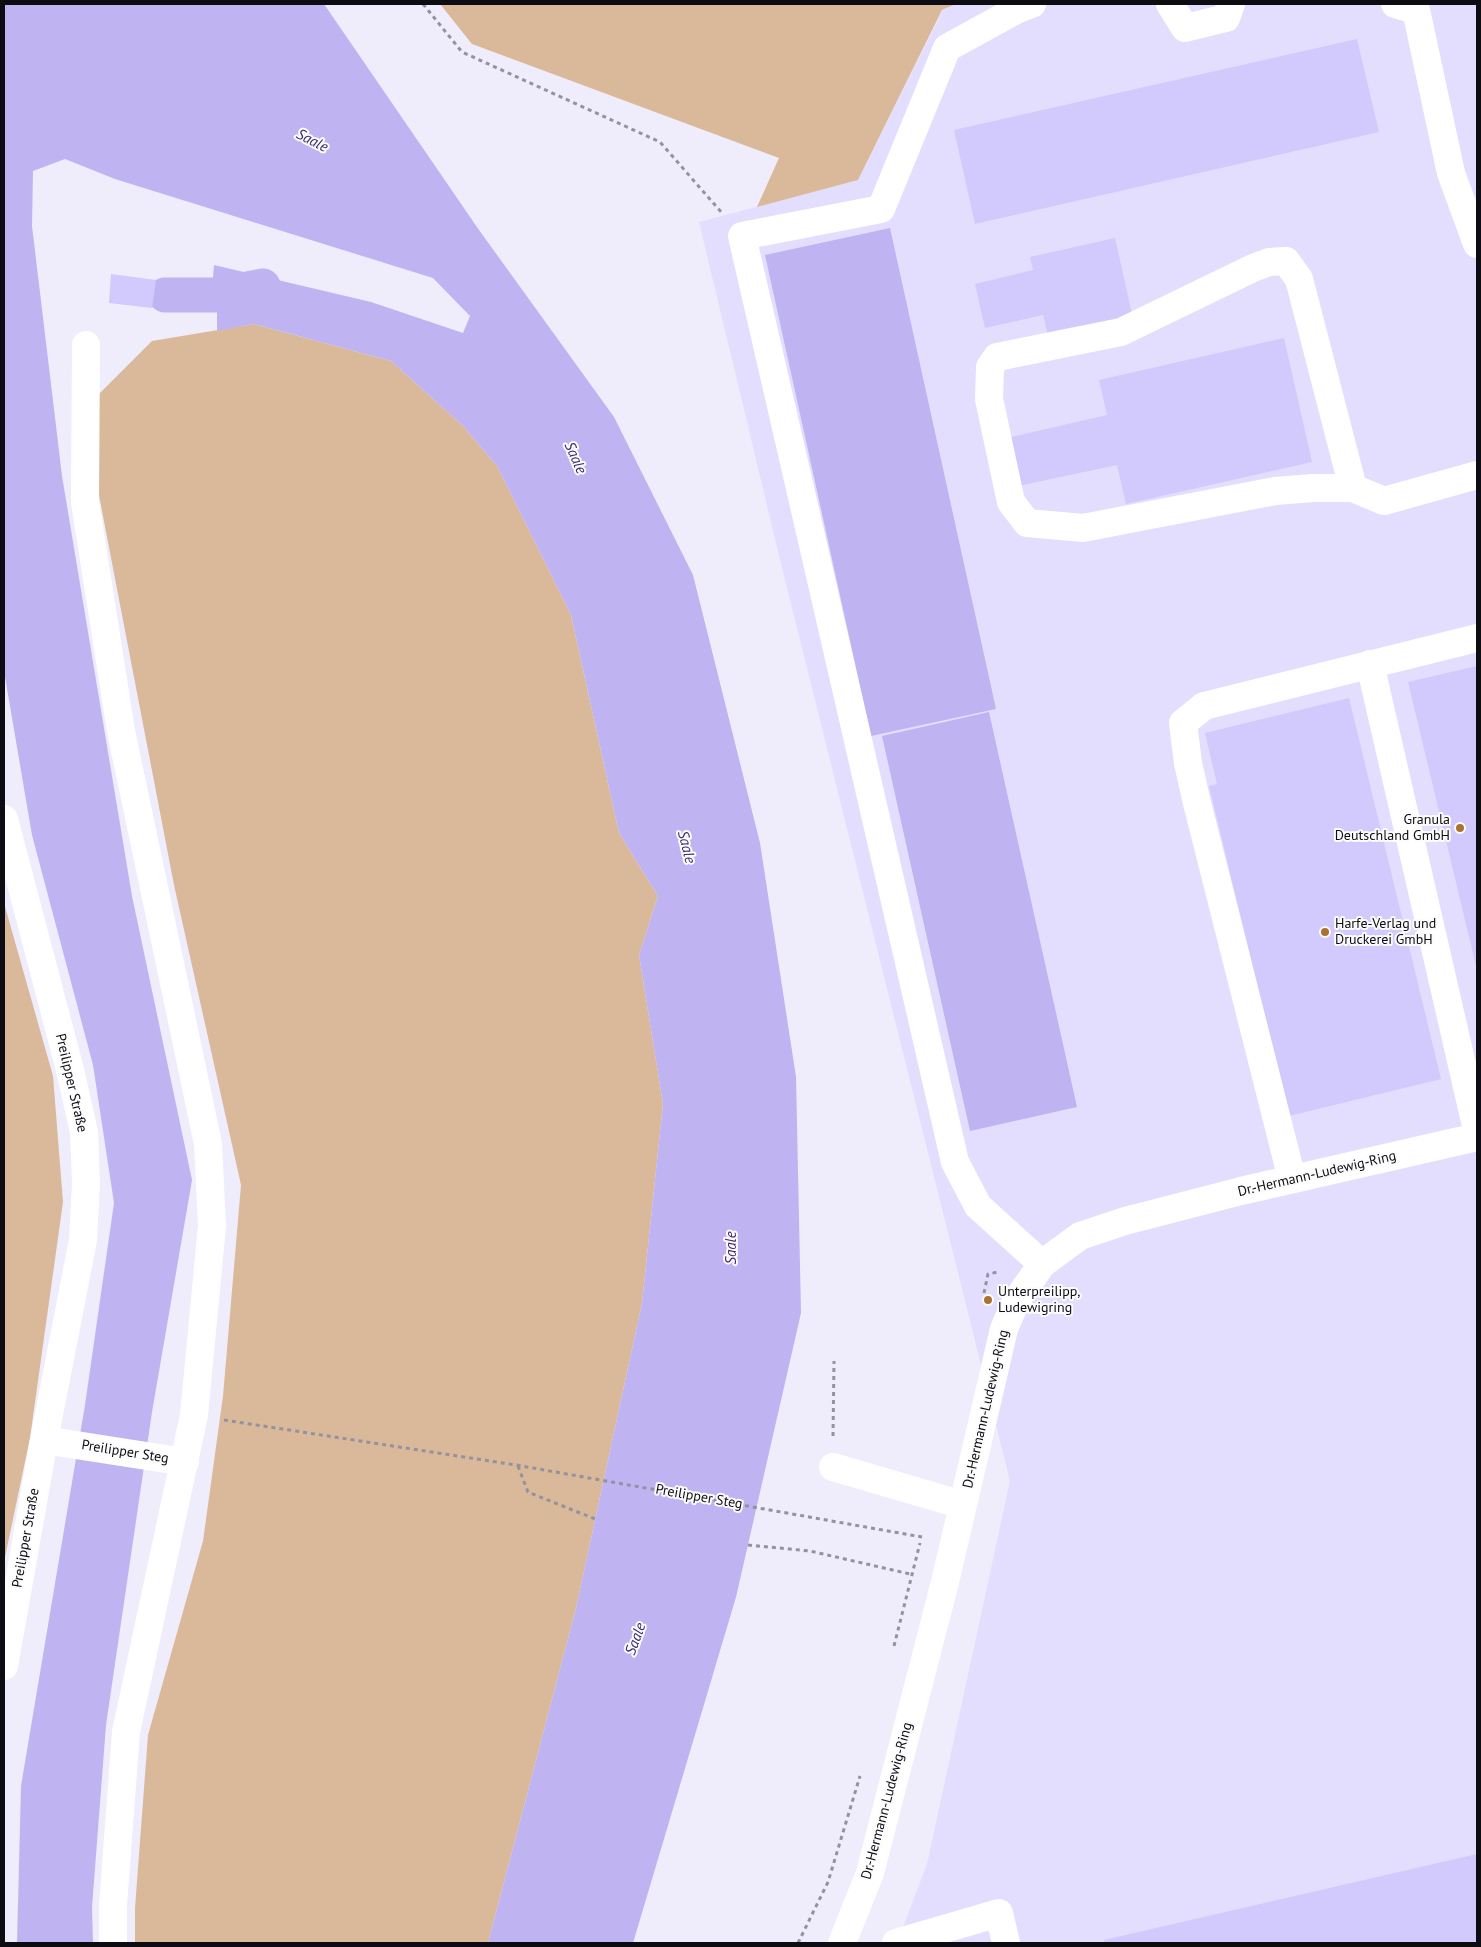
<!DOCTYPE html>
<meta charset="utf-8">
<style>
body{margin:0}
#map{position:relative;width:1481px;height:1947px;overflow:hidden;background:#efecfc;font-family:"PT Sans",sans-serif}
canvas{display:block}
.frame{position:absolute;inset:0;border:5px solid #0d0c13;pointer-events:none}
</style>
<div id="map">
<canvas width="1481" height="1947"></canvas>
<div class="frame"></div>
</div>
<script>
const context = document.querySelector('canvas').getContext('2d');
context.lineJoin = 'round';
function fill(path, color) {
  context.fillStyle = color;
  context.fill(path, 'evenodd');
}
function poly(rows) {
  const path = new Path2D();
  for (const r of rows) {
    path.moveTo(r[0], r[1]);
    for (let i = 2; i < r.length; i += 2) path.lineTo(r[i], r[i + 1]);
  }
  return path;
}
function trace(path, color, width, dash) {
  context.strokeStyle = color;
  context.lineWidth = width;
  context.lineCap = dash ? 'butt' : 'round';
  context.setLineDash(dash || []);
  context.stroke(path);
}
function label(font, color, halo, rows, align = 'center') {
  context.font = font + ' "PT Sans",sans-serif';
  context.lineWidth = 4;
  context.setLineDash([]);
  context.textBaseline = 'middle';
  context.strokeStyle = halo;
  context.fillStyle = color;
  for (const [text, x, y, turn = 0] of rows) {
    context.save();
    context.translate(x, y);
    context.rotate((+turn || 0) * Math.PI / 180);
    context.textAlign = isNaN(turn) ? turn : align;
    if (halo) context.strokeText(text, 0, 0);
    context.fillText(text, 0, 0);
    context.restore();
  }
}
fill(poly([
 [956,4,1477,4,1477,1943,897,1943,927,1864,1010,1481,783,572,699,222,858,180,943,10]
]), '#e3defe');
fill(poly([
 [440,4,956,4,942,10,858,180,757,207,779,158,472,44],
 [254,324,391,361,463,426,497,466,571,615,619,833,658,896,639,955,663,1104,642,1303,576,1608,488,1943,135,1943,135,1908,148,1735,203,1541,223,1396,241,1185,174,885,97,485,97,396,152,341],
 [4,903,53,1076,63,1202,30,1438,4,1562]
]), '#d9b99a');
fill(poly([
 [4,4,324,4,479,230,614,417,693,575,760,843,796,1077,801,1313,736,1597,633,1943,488,1943,576,1608,642,1303,663,1104,639,955,658,896,619,833,571,615,497,466,463,426,391,361,254,324,217,331,217,295,213,277,214,265,371,302,463,333,470,316,433,278,115,179,65,159,33,171,32,226,62,476,132,896,192,1180,152,1412,106,1725,92,1907,93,1943,17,1943,21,1786,85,1405,114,1203,93,1065,32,835,4,671],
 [890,228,996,709,871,736,765,255],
 [989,712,1077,1107,970,1131,882,736]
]), '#c0b3f2');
trace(poly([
 [165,295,217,295,263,286]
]), '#c0b3f2', 35);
fill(poly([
 [1357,39,1379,132,975,224,954,130],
 [1115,238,1134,323,1050,343,1043,315,985,328,975,284,1033,270,1030,257],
 [111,274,156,280,152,308,109,303],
 [1284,338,1312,462,1126,504,1117,465,1018,486,1007,438,1107,415,1099,380],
 [1477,666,1477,970,1408,682],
 [1349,698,1441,1079,1289,1116,1209,786,1217,784,1205,733],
 [1477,1854,1477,1943,1105,1943,1104,1940]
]), '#d2c9fc');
trace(poly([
 [423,4,462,52,660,142,722,213],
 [984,1293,988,1274,998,1272],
 [224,1420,516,1465,922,1537],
 [833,1436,834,1361],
 [518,1466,528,1492,595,1519],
 [748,1545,810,1551,910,1574],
 [894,1646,920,1543],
 [798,1943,828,1882,860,1776]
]), '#94929e', 3, [4, 4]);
trace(poly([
 [1032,4,1016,10,947,48,881,209,742,236,955,1162,978,1206,1042,1264],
 [1170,4,1185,28,1226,18,1231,4],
 [1395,4,1416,10,1451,173,1477,244],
 [86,345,85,502,121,731,208,1144,212,1226,194,1415,126,1732,113,1905,113,1943],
 [1353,488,1299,279,1286,261,1269,262,1253,268,1121,332,997,357,990,367,989,399,1011,502,1027,523,1083,528,1275,491,1313,488,1353,488,1384,501,1477,475],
 [1370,664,1477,1130],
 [4,819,70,1070,84,1132,86,1183,83,1240,44,1440,4,1666],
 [1292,1179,1196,799,1188,763,1183,723,1204,706,1477,638],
 [44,1440,185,1462],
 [833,1467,963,1505],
 [842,1943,870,1873,945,1582,1004,1329,1016,1301,1042,1264,1080,1236,1125,1221,1241,1191,1477,1137],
 [896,1943,999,1913,1006,1943]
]), '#fff', 28);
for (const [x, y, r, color] of [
 [1460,828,5,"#aa7130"],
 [1325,932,5,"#aa7130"],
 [988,1300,5,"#aa7130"]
]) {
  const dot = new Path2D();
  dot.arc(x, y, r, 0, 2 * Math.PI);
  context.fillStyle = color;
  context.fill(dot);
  trace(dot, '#fcfcfc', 2);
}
label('14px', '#0d0c13', '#fcfcfc', [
 ["Granula",1450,820,"right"],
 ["Deutschland GmbH",1450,836,"right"],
 ["Harfe-Verlag und",1335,924],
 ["Druckerei GmbH",1335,940],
 ["Unterpreilipp,",998,1292],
 ["Ludewigring",998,1308]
], 'left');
label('14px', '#0d0c13', '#fcfcfc', [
 ["Preilipper Straße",71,1083,77],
 ["Dr.-Hermann-Ludewig-Ring",1317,1174,-13],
 ["Dr.-Hermann-Ludewig-Ring",986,1409,-77],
 ["Preilipper Steg",125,1452,9],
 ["Preilipper Steg",699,1497,10],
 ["Preilipper Straße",26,1538,-80],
 ["Dr.-Hermann-Ludewig-Ring",887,1801,-75]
]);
label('italic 15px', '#3e2870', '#fcfcfc', [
 ["Saale",312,141,27],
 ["Saale",575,458,66],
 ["Saale",686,847,76],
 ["Saale",732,1248,-90],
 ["Saale",636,1639,-70]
]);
</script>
